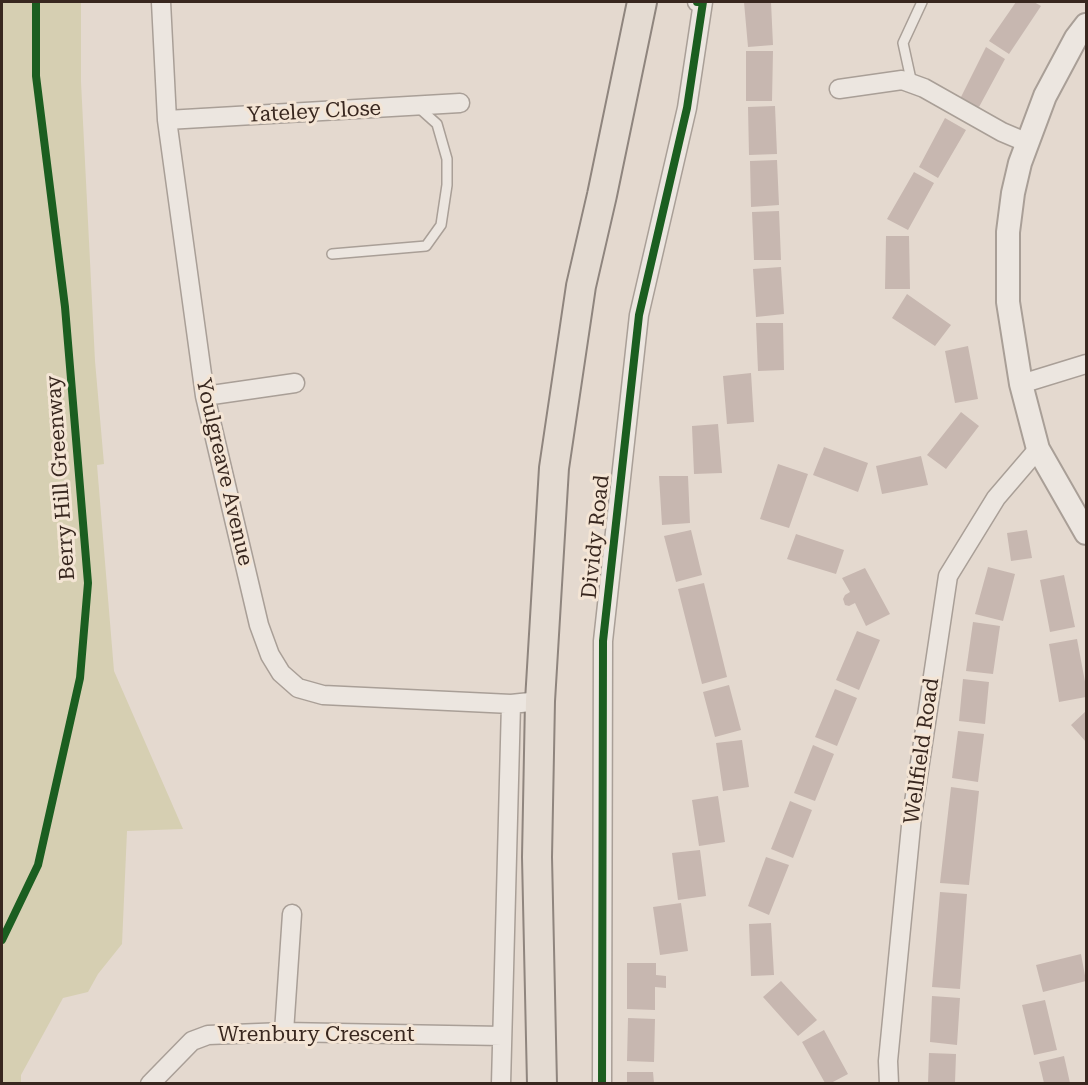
<!DOCTYPE html>
<style>
body{margin:0}
#map{position:relative;width:1088px;height:1085px;overflow:hidden;background:#e4d9cf;font-family:"Roboto Serif",serif}
canvas{display:block}
.frame{position:absolute;inset:0;border:3px solid #38271f;pointer-events:none}
</style>
<div id="map">
<canvas width="1088" height="1085"></canvas>
<div class="frame"></div>
</div>
<script>
const context = document.querySelector('canvas').getContext('2d');
context.lineJoin = 'round';
function fill(path, color) {
  context.fillStyle = color;
  context.fill(path, 'evenodd');
}
function poly(rows) {
  const path = new Path2D();
  for (const r of rows) {
    path.moveTo(r[0], r[1]);
    for (let i = 2; i < r.length; i += 2) path.lineTo(r[i], r[i + 1]);
  }
  return path;
}
function trace(path, color, width, dash) {
  context.strokeStyle = color;
  context.lineWidth = width;
  context.lineCap = dash ? 'butt' : 'round';
  context.setLineDash(dash || []);
  context.stroke(path);
}
function label(font, color, halo, rows, align = 'center') {
  context.font = font + ' "Roboto Serif",serif';
  context.lineWidth = 6;
  context.setLineDash([]);
  context.textBaseline = 'middle';
  context.strokeStyle = halo;
  context.fillStyle = color;
  for (const [text, x, y, turn = 0] of rows) {
    context.save();
    context.translate(x, y);
    context.rotate((+turn || 0) * Math.PI / 180);
    context.textAlign = isNaN(turn) ? turn : align;
    if (halo) context.strokeText(text, 0, 0);
    context.fillText(text, 0, 0);
    context.restore();
  }
}
fill(poly([
 [2,2,81,2,81,82,95,361,104,464,97,465,114,671,183,829,127,831,122,944,98,974,88,992,63,998,21,1075,21,1084,2,1083]
]), '#d6cfb2');
fill(poly([
 [744,2,771,2,773,45,748,47],
 [1016,2,1034,2,1041,6,1009,54,989,41],
 [986,47,1005,59,979,107,960,99],
 [746,51,773,51,772,101,746,101],
 [775,106,777,154,749,155,748,107],
 [945,118,966,130,938,178,919,167],
 [777,160,779,205,751,207,750,161],
 [914,172,934,183,908,230,887,219],
 [779,211,781,260,754,260,752,212],
 [886,236,909,236,910,289,885,289],
 [781,267,784,314,756,317,753,269],
 [907,294,951,325,935,346,892,318],
 [756,323,783,323,784,370,758,371],
 [968,346,978,399,955,403,945,351],
 [751,373,754,422,727,424,723,376],
 [961,412,979,426,946,469,927,455],
 [718,424,722,473,694,474,692,426],
 [824,447,868,463,858,492,813,475],
 [921,456,928,485,882,494,876,466],
 [778,464,808,474,789,528,760,519],
 [659,476,688,476,690,523,662,525],
 [691,530,702,575,676,582,664,536],
 [1027,530,1032,558,1011,561,1007,533],
 [796,534,844,550,836,574,787,559],
 [988,567,1015,574,1003,621,975,614],
 [865,568,890,614,866,626,855,603,849,606,845,605,843,599,845,595,850,592,842,578],
 [1064,575,1075,627,1050,632,1040,580],
 [704,583,727,677,702,684,678,589],
 [973,622,1000,626,993,674,966,671],
 [857,631,880,640,859,690,836,680],
 [1077,639,1086,687,1086,697,1059,702,1049,644],
 [963,679,989,682,985,724,959,721],
 [729,685,741,730,715,737,703,692],
 [835,689,857,698,837,746,815,737],
 [1086,711,1086,742,1071,725],
 [958,731,984,734,978,782,952,778],
 [742,740,749,787,723,791,716,743],
 [813,745,834,754,815,801,794,793],
 [951,787,979,791,969,885,940,883],
 [718,796,725,842,699,846,692,800],
 [790,801,812,810,793,858,771,849],
 [700,850,706,896,678,900,672,853],
 [766,857,789,865,769,915,748,906],
 [940,892,967,894,960,989,932,987],
 [681,903,688,951,660,955,653,907],
 [771,923,774,975,751,976,749,924],
 [1081,954,1086,981,1043,992,1036,965],
 [627,963,656,963,656,975,666,976,666,988,655,987,655,1010,627,1009],
 [781,981,817,1020,798,1036,763,997],
 [932,996,960,998,957,1045,930,1042],
 [1045,1000,1057,1050,1034,1055,1022,1005],
 [628,1018,655,1019,654,1062,627,1061],
 [824,1030,848,1074,831,1083,825,1083,802,1042],
 [929,1053,956,1054,955,1083,928,1083],
 [1064,1056,1070,1083,1044,1083,1039,1062],
 [627,1072,653,1072,654,1083,627,1083]
]), '#c7b7b0');
const service = poly([
 [912,84,903,43,922,2],
 [332,254,426,246,441,225,447,185,447,159,437,124,418,107]
]);
const minor = poly([
 [161,2,167,120,205,396,259,625,270,655,281,673,298,688,323,695,511,704,540,701],
 [839,89,902,80,924,88,1002,132,1028,143],
 [167,120,460,103],
 [1021,384,1086,364],
 [205,396,295,383],
 [284,1032,292,914],
 [150,1084,192,1041,208,1035,284,1032,502,1036],
 [501,1084,511,704],
 [602,1084,603,641,639,315,687,108,703,2,697,2],
 [889,1084,888,1061,912,816,948,576,996,498,1038,449]
]);
const tertiary = poly([
 [1086,25,1076,38,1045,96,1020,163,1013,193,1008,232,1008,302,1021,384,1038,449,1086,533]
]);
const primary = poly([
 [542,1084,537,857,540,701,554,468,581,286,602,195,642,2]
]);
trace(service, '#a99f97', 12);
trace(minor, '#a99f97', 21);
trace(tertiary, '#a99f97', 26);
trace(primary, '#8f857e', 32);
trace(service, '#ece6e0', 9);
trace(minor, '#ece6e0', 18);
trace(tertiary, '#ece6e0', 22);
trace(primary, '#e4dbd2', 28);
trace(poly([
 [2,940,38,865,80,678,88,583,65,307,36,76,36,2],
 [602,1084,603,641,639,315,687,108,703,2,697,2]
]), '#1b5e20', 8);
label('21px', '#38271f', '#f4e5d5', [
 ["Yateley Close",314,112,-3],
 ["Youlgreave Avenue",224,472,77],
 ["Berry Hill Greenway",61,478,-94],
 ["Dividy Road",596,537,-84],
 ["Wellfield Road",922,751,-82],
 ["Wrenbury Crescent",316,1035]
]);
</script>
